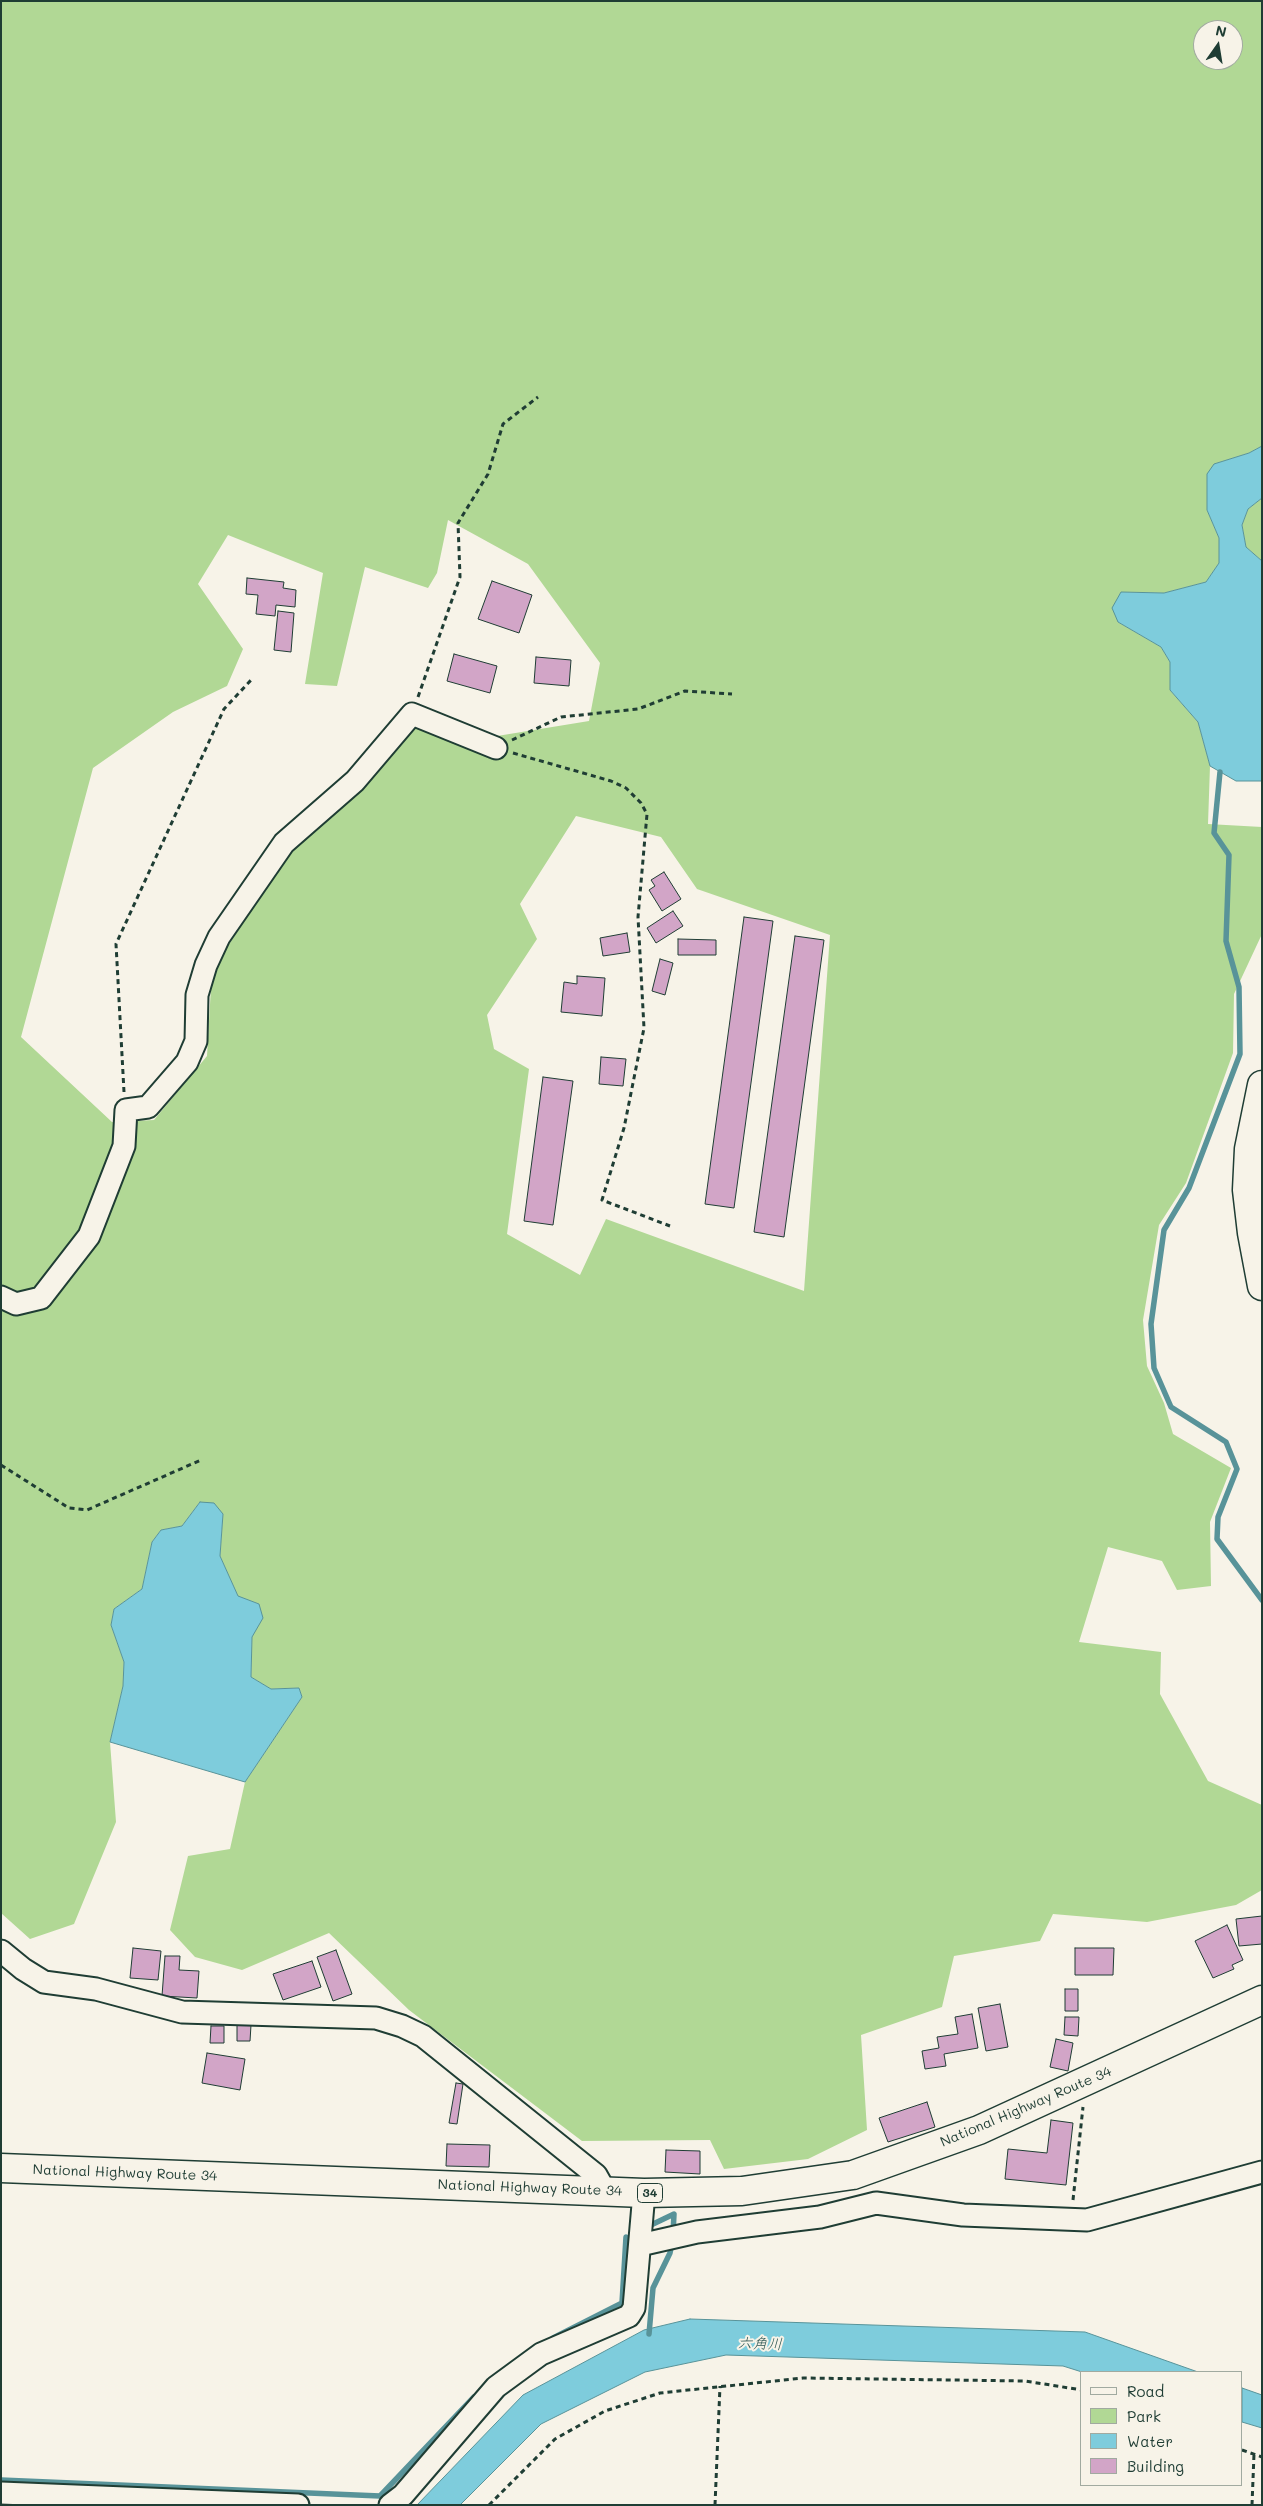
<!DOCTYPE html>
<meta charset="utf-8">
<style>
body{margin:0}
#map{position:relative;width:1263px;height:2506px;overflow:hidden;background:#f7f3e8;font-family:Mali,sans-serif}
canvas{display:block}
.frame{position:absolute;inset:0;border:2px solid #1f3d34;pointer-events:none}
.legend{position:absolute;left:1080px;top:2371px;width:162px;height:115px;box-sizing:border-box;background:#f7f3e8;border:1px solid #a1aaa0;margin:0;padding:6px 9px;list-style:none;font-size:15px;color:#1f3d34}
.legend li{display:flex;align-items:center;gap:10px;height:25px}
.legend b{width:25px;border:1px solid #a1aaa0}
.north{position:absolute;left:1193px;top:20px;width:50px;height:50px;box-sizing:border-box;background:#f7f3e8;border:1px solid #a1aaa0;border-radius:50%;rotate:13deg;font-size:14px;font-weight:700;line-height:20px;text-align:center;color:#1f3d34}
.north::after{content:'';display:block;margin:auto;width:18px;height:22px;background:#1f3d34;clip-path:polygon(50% 0,100% 100%,50% 72%,0 100%)}
</style>
<div id="map">
<canvas width="1263" height="2506"></canvas>
<div class="frame"></div>
<ul class="legend">
<li><b style="height:6px;background:#f7f3e8"></b>Road</li>
<li><b style="height:14px;background:#b1d895"></b>Park</li>
<li><b style="height:14px;background:#7eccdc"></b>Water</li>
<li><b style="height:14px;background:#d2a5c7"></b>Building</li>
</ul>
<div class="north">N</div>
</div>
<script>
const context = document.querySelector('canvas').getContext('2d');
context.lineJoin = 'round';
function fill(path, color) {
  context.fillStyle = color;
  context.fill(path, 'evenodd');
}
function poly(rows) {
  const path = new Path2D();
  for (const r of rows) {
    path.moveTo(r[0], r[1]);
    for (let i = 2; i < r.length; i += 2) path.lineTo(r[i], r[i + 1]);
  }
  return path;
}
function trace(path, color, width, dash) {
  context.strokeStyle = color;
  context.lineWidth = width;
  context.lineCap = dash ? 'butt' : 'round';
  context.setLineDash(dash || []);
  context.stroke(path);
}
function label(font, color, halo, rows, align = 'center') {
  context.font = font + ' Mali,"Klee One",sans-serif';
  context.lineWidth = 4;
  context.setLineDash([]);
  context.textBaseline = 'middle';
  context.strokeStyle = halo;
  context.fillStyle = color;
  for (const [text, x, y, turn = 0] of rows) {
    context.save();
    context.translate(x, y);
    context.rotate((+turn || 0) * Math.PI / 180);
    context.textAlign = isNaN(turn) ? turn : align;
    if (halo) context.strokeText(text, 0, 0);
    context.fillText(text, 0, 0);
    context.restore();
  }
}
fill(poly([
 [1,1,1262,1,1262,446,1249,453,1215,464,1207,510,1219,538,1219,563,1206,582,1164,593,1121,592,1118,622,1161,647,1170,662,1170,690,1198,722,1210,766,1208,824,1262,827,1262,934,1234,994,1233,1053,1186,1183,1159,1225,1143,1320,1147,1366,1164,1403,1173,1434,1231,1468,1210,1522,1211,1586,1177,1590,1162,1561,1108,1547,1079,1642,1161,1652,1160,1694,1208,1781,1262,1805,1262,1890,1236,1905,1147,1922,1053,1914,1040,1941,954,1956,942,2007,861,2035,867,2130,808,2159,724,2169,710,2140,582,2141,409,2010,329,1933,242,1970,195,1957,170,1930,188,1856,230,1849,245,1782,302,1697,299,1688,271,1689,251,1677,252,1637,259,1604,238,1597,220,1556,223,1514,200,1502,182,1526,161,1530,152,1542,142,1589,114,1609,111,1625,124,1662,123,1686,110,1742,116,1822,74,1924,30,1939,1,1913],
 [1203,30,1233,30,1233,60,1203,60],
 [448,520,528,564,600,663,589,721,491,737,429,713,288,854,212,970,207,1056,154,1120,112,1122,21,1037,93,768,173,712,227,686,243,649,198,584,228,535,323,573,305,684,337,686,365,567,428,588,437,573],
 [576,816,661,837,697,889,830,935,804,1291,606,1219,580,1275,507,1234,529,1069,494,1049,487,1015,537,939,520,904],
 [1262,498,1262,561,1246,547,1242,525,1248,509]
]), '#b1d895');
const water = poly([
 [1262,446,1262,498,1248,509,1242,525,1246,547,1262,561,1262,781,1236,781,1210,766,1198,722,1170,690,1170,662,1161,647,1118,622,1112,608,1121,592,1164,593,1206,582,1219,563,1219,538,1207,510,1207,474,1214,464,1249,453,1262,446],
 [200,1502,214,1503,223,1514,220,1556,238,1596,259,1604,263,1618,252,1637,251,1677,271,1689,299,1688,302,1697,245,1782,110,1742,123,1686,124,1662,111,1625,114,1609,142,1589,152,1542,161,1530,182,1526,200,1502],
 [690,2319,1085,2332,1198,2372,1082,2372,1063,2366,726,2355,645,2372,541,2424,460,2505,417,2505,523,2395,644,2330,690,2319],
 [1242,2388,1262,2395,1262,2428,1242,2422,1242,2388]
]);
fill(water, '#7eccdc');
trace(water, '#589399', 1);
trace(poly([
 [1220,772,1214,833,1229,855,1226,941,1239,987,1240,1054,1189,1188,1164,1230,1151,1324,1154,1368,1171,1407,1226,1442,1237,1469,1218,1517,1217,1539,1262,1600],
 [651,2225,674,2214,673,2234],
 [649,2334,653,2288,670,2253,672,2243],
 [553,2338,622,2303,626,2237],
 [1,2480,380,2496,474,2397]
]), '#589399', 5.5);
const building = poly([
 [247,578,284,582,283,588,296,590,295,607,276,605,275,616,256,614,258,595,246,594,247,578],
 [492,581,532,595,519,633,478,619,492,581],
 [278,611,294,613,291,652,274,650,278,611],
 [454,654,497,666,490,693,447,681,454,654],
 [536,657,571,660,569,686,534,683,536,657],
 [664,872,681,899,662,911,649,890,655,886,651,880,664,872],
 [673,911,683,926,656,943,647,928,673,911],
 [744,917,773,921,734,1208,705,1204,744,917],
 [627,933,630,952,603,956,600,938,627,933],
 [795,936,824,940,784,1237,754,1232,795,936],
 [678,939,716,940,716,955,678,955,678,939],
 [660,959,673,963,665,995,652,991,660,959],
 [577,976,605,978,602,1016,561,1012,564,982,577,984,577,976],
 [601,1057,626,1059,623,1086,599,1084,601,1057],
 [543,1077,573,1081,553,1225,524,1221,543,1077],
 [1262,1916,1262,1944,1239,1946,1236,1919,1262,1916],
 [1227,1925,1243,1960,1232,1965,1234,1969,1213,1978,1195,1941,1227,1925],
 [133,1948,161,1951,158,1980,130,1978,133,1948],
 [1075,1948,1114,1948,1113,1975,1075,1975,1075,1948],
 [336,1950,352,1994,333,2001,317,1957,336,1950],
 [165,1956,180,1956,179,1970,199,1971,197,1998,162,1996,165,1956],
 [312,1961,321,1987,283,2000,273,1974,312,1961],
 [1065,1989,1078,1989,1078,2011,1065,2011,1065,1989],
 [1000,2004,1008,2047,986,2051,978,2008,1000,2004],
 [972,2014,978,2048,944,2054,946,2066,925,2069,922,2051,939,2048,937,2037,958,2034,955,2017,972,2014],
 [1065,2017,1079,2017,1078,2036,1064,2035,1065,2017],
 [237,2025,251,2025,250,2041,237,2041,237,2025],
 [211,2026,224,2026,224,2043,210,2043,211,2026],
 [1056,2039,1073,2043,1068,2071,1050,2067,1056,2039],
 [207,2053,245,2059,240,2090,202,2083,207,2053],
 [456,2083,463,2084,457,2124,449,2123,456,2083],
 [927,2102,935,2127,888,2142,879,2118,927,2102],
 [1051,2120,1073,2123,1066,2185,1005,2179,1008,2149,1047,2153,1051,2120],
 [447,2144,490,2145,489,2167,446,2166,447,2144],
 [666,2150,700,2151,700,2174,665,2172,666,2150]
]);
fill(building, '#d2a5c7');
trace(building, '#1f3d34', 1);
const minor = poly([
 [1,1297,16,1304,41,1298,89,1236,124,1146,126,1110,148,1107,187,1062,196,1041,197,995,206,965,219,937,284,843,355,781,412,714,496,748],
 [1,1951,23,1969,44,1982,96,1989,182,2012,376,2018,402,2026,423,2036,596,2175,605,2191],
 [640,2245,697,2232,820,2217,876,2203,963,2215,1087,2220,1262,2172],
 [1,2493,298,2505],
 [390,2505,403,2495,496,2387,541,2354,629,2316,634,2308,644,2193]
]);
const highway = poly([
 [1262,1085,1249,1149,1247,1190,1252,1233,1262,1286],
 [1,2168,644,2193,742,2191,853,2175,979,2130,1262,2000]
]);
trace(minor, '#1f3d34', 25);
trace(highway, '#1f3d34', 31);
trace(poly([
 [418,697,460,577,458,523,488,474,503,424,538,397],
 [512,740,561,717,638,709,685,691,732,694],
 [513,753,611,781,626,788,641,803,647,814,638,917,644,1028,624,1128,602,1200,670,1226],
 [124,1092,116,944,224,709,252,679],
 [1,1465,69,1508,87,1510,201,1460],
 [1073,2200,1083,2107],
 [1242,2450,1262,2457],
 [489,2505,555,2439,605,2411,660,2393,803,2378,1025,2381,1082,2390],
 [715,2505,720,2386],
 [1252,2505,1254,2454]
]), '#1f3d34', 3, [5, 4]);
trace(minor, '#f7f3e8', 21);
trace(highway, '#f7f3e8', 28);
for (const [x, y, w] of [
 [650,2193,25]
]) {
  const box = new Path2D();
  box.roundRect(x - w / 2, y - 9.5, w, 19, 4);
  context.fillStyle = '#f7f3e8';
  context.fill(box);
  trace(box, '#1f3d34', 1);
}
label('bold 12px', '#1f3d34', null, [
 ["34",650,2193]
]);
label('14px', '#1f3d34', '#f7f3e8', [
 ["National Highway Route 34",1026,2107,-23],
 ["National Highway Route 34",125,2173,2],
 ["National Highway Route 34",530,2188,2]
]);
label('italic 15px', '#325a56', '#f7f3e8', [
 ["六角川",760,2344,2]
]);
</script>
